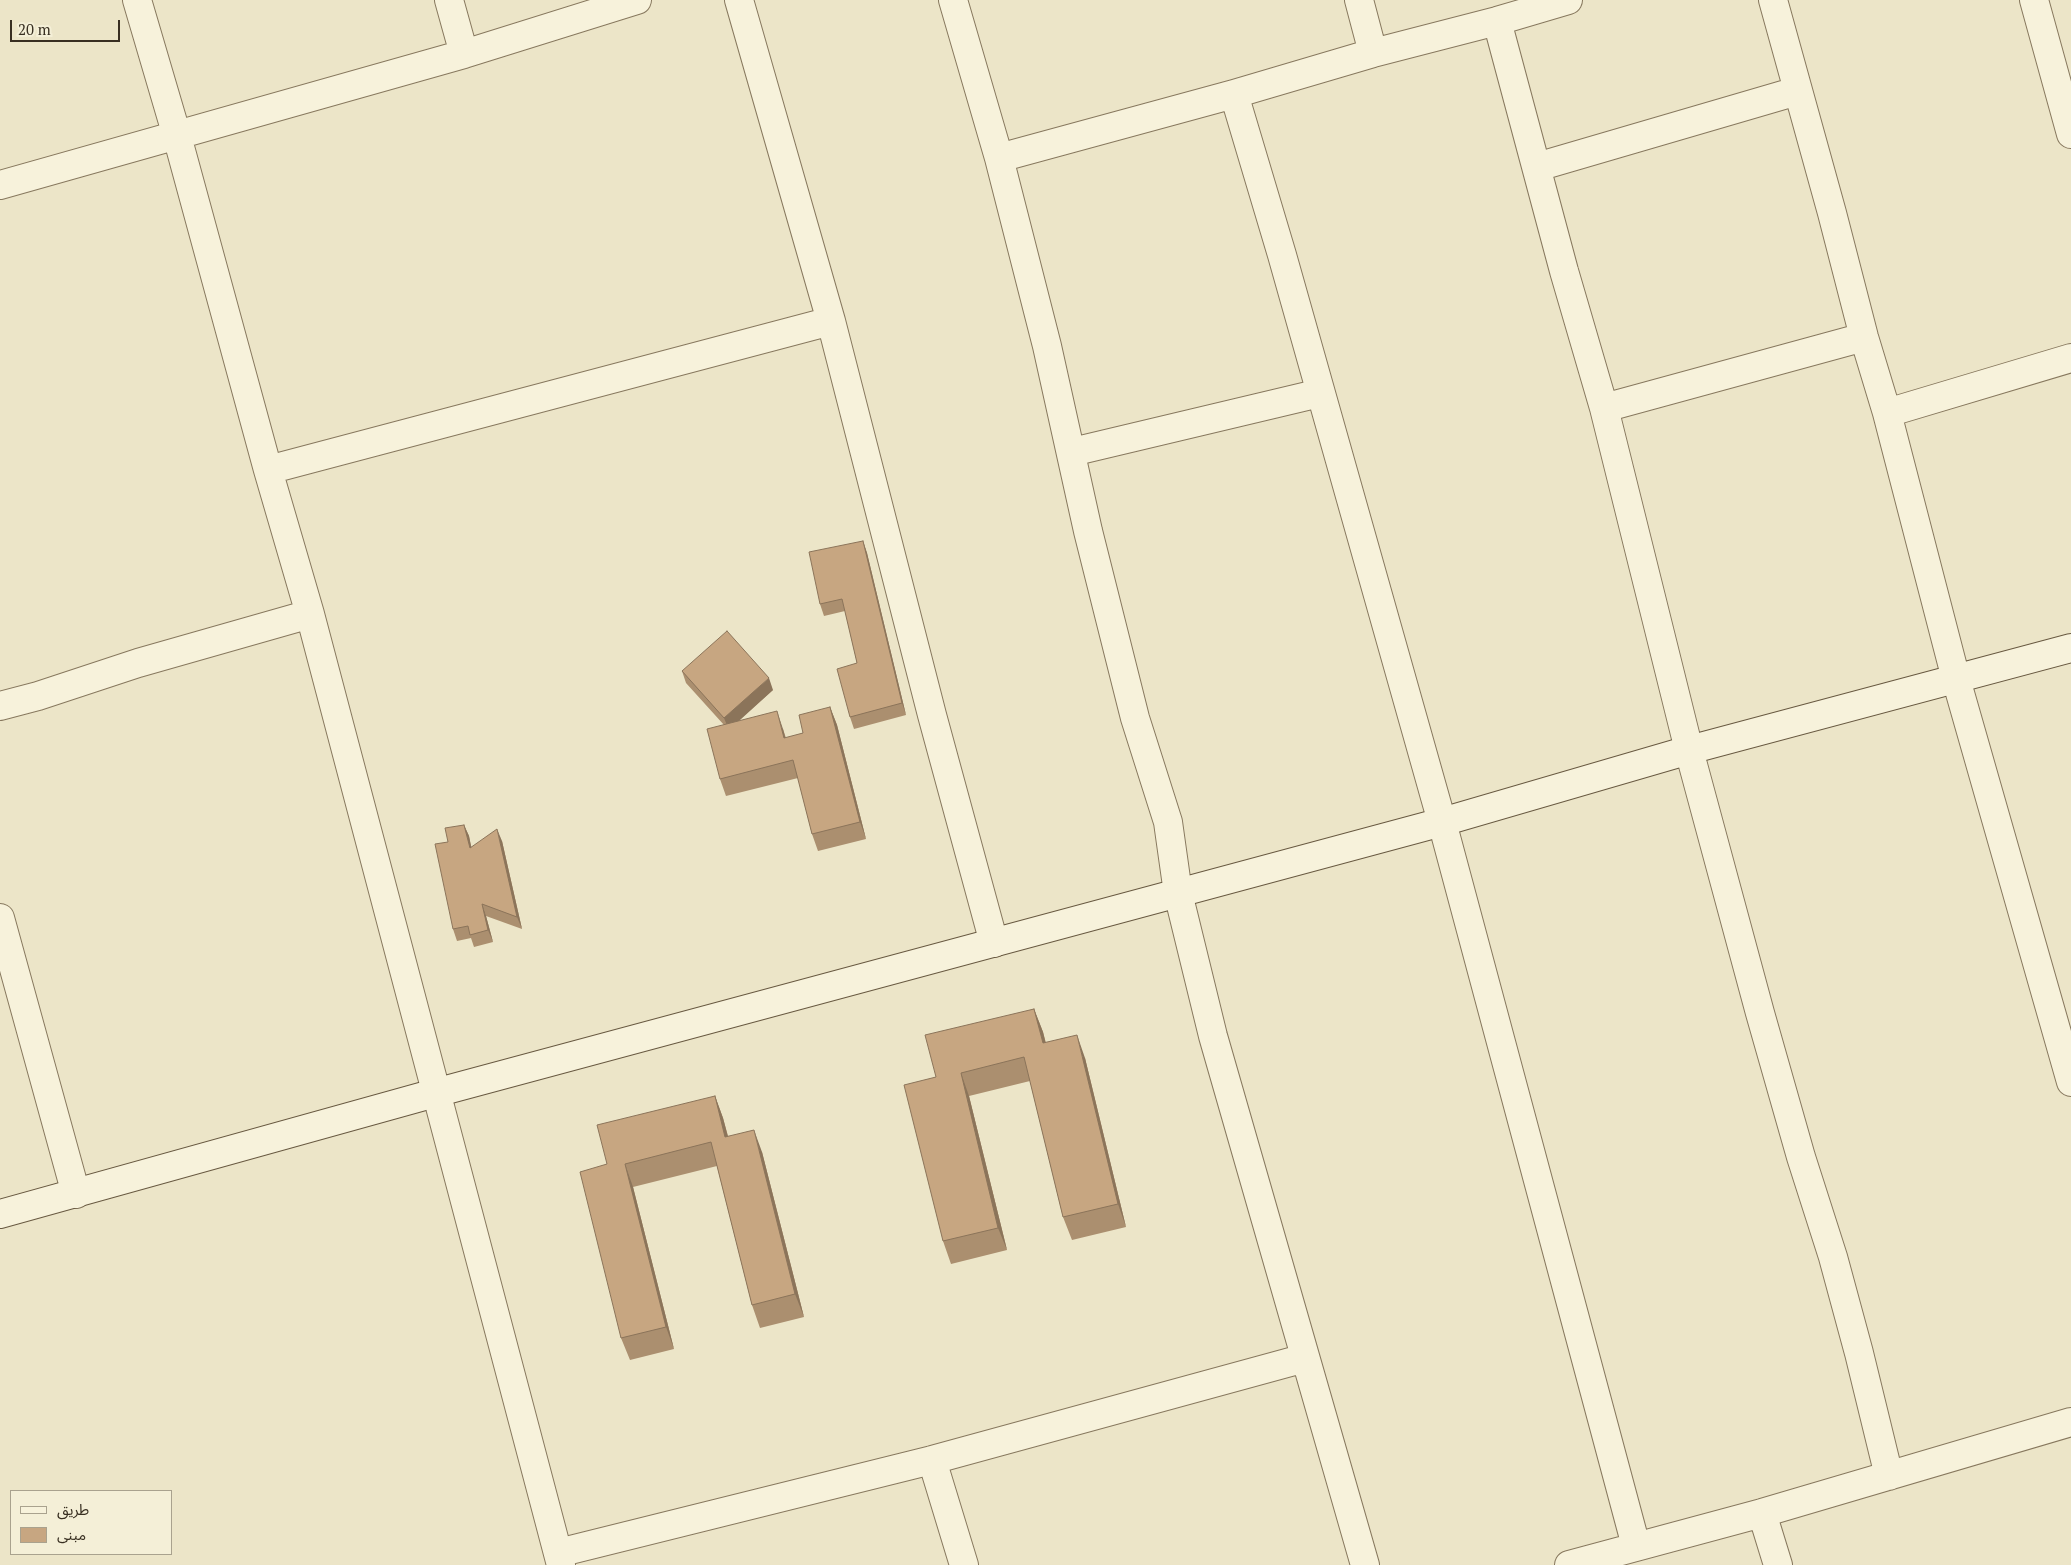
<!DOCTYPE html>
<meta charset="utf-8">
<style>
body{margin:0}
#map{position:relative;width:2071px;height:1565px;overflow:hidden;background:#ece5c8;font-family:"PT Serif","Noto Sans Arabic",serif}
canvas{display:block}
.legend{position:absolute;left:10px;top:1490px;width:162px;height:65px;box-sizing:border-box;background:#f4efd7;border:1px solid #a9a28e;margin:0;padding:6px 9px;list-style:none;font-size:15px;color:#382f21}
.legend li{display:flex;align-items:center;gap:10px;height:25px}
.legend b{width:25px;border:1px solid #a9a28e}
.scale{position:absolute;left:10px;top:20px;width:110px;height:22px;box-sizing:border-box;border:2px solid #382f21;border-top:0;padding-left:6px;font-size:15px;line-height:18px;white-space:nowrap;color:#382f21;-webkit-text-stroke:4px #f4efd7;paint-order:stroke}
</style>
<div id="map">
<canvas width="2071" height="1565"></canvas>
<ul class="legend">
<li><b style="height:6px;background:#f7f2db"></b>طريق</li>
<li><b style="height:14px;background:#c7a681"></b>مبنى</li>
</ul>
<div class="scale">20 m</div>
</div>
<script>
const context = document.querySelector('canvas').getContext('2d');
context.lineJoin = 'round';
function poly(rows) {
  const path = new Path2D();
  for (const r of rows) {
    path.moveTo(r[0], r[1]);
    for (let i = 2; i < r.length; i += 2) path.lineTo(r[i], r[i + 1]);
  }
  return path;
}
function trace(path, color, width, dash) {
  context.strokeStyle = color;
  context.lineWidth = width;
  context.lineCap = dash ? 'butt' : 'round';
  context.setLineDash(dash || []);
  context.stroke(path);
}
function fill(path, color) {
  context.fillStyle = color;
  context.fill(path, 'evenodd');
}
const street = poly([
 [137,0,177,136,268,470,310,614,561,1565],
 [449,0,464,54],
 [739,0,831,321,932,715,994,943],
 [953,0,999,158,1047,346,1088,531,1135,718,1168,822,1178,893,1213,1036,1365,1565],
 [1359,0,1373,53],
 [1773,0,1832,213,1864,337,1887,413,1956,679,2071,1082],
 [2034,0,2071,134],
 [1497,21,1564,271,1604,408,1689,750,1760,1013,1801,1157,1833,1257,1859,1353,1889,1476],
 [1234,94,1282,255,1442,822,1636,1546],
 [999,158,1234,94,1373,53,1497,21,1568,0],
 [1537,167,1797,91],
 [0,185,464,54,637,0],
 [1604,408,1864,337],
 [1887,413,2071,358],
 [1072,452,1320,393],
 [268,470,831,321],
 [0,706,38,696,138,663,310,614],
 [0,918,76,1194],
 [932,1460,964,1565],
 [1762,1513,1778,1565],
 [558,1553,932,1460,1305,1358],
 [1569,1565,1762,1513,2071,1422]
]);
const secondary = poly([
 [0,1214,435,1093,1442,822,1689,750,2071,648]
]);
trace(street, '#87785e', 30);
trace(secondary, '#685941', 30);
trace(street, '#f7f2db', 28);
trace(secondary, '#f7f2db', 28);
fill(poly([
 [863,541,867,553,906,715,854,729,850,717,857,663,845,611,824,616,820,604],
 [682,671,773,690,738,721,783,729,786,738,803,733,830,707,837,725,866,839,818,851,812,834,798,778,726,796,720,779,724,725,686,683],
 [464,825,469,836,471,847,502,841,522,929,486,916,493,942,474,947,471,938,457,941,453,929],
 [1034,1009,1043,1032,1046,1043,1085,1058,1126,1227,1072,1240,1063,1217,1030,1081,969,1096,1007,1250,951,1264,943,1241,936,1077],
 [715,1096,723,1118,728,1136,762,1152,804,1317,760,1328,752,1305,717,1166,633,1187,674,1349,630,1360,621,1338,607,1164]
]), '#ab8f6f');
fill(poly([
 [863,541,867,553,906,715,902,703],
 [769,678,773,690,729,730,724,718],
 [830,707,837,725,866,839,860,822],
 [777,711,783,729,790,756,784,738],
 [464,825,469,836,474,860,470,848],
 [497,829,502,841,522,929,517,917],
 [482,904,486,916,493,942,488,930],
 [1034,1009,1043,1032,1051,1066,1043,1043],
 [1077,1035,1085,1058,1126,1227,1118,1204],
 [961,1073,969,1096,1007,1250,998,1228],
 [715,1096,723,1118,734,1160,725,1137],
 [754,1130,762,1152,804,1317,795,1294],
 [625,1164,633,1187,674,1349,666,1327]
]), '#8b745a');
const building = poly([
 [863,541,902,703,850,717,837,669,857,663,842,599,820,604,809,552,863,541],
 [727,631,769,678,724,718,682,671,727,631],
 [830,707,860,822,812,834,793,760,720,779,707,729,777,711,784,738,803,733,799,715,830,707],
 [464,825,470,848,497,829,517,917,482,904,488,930,470,935,468,926,453,929,435,844,448,842,445,828,464,825],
 [1034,1009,1043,1043,1077,1035,1118,1204,1063,1217,1024,1057,961,1073,998,1228,943,1241,904,1085,936,1077,925,1035,1034,1009],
 [715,1096,725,1137,754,1130,795,1294,752,1305,711,1142,625,1164,666,1327,621,1338,580,1172,607,1164,597,1125,715,1096]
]);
fill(building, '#c7a681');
trace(building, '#8b745a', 1);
</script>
